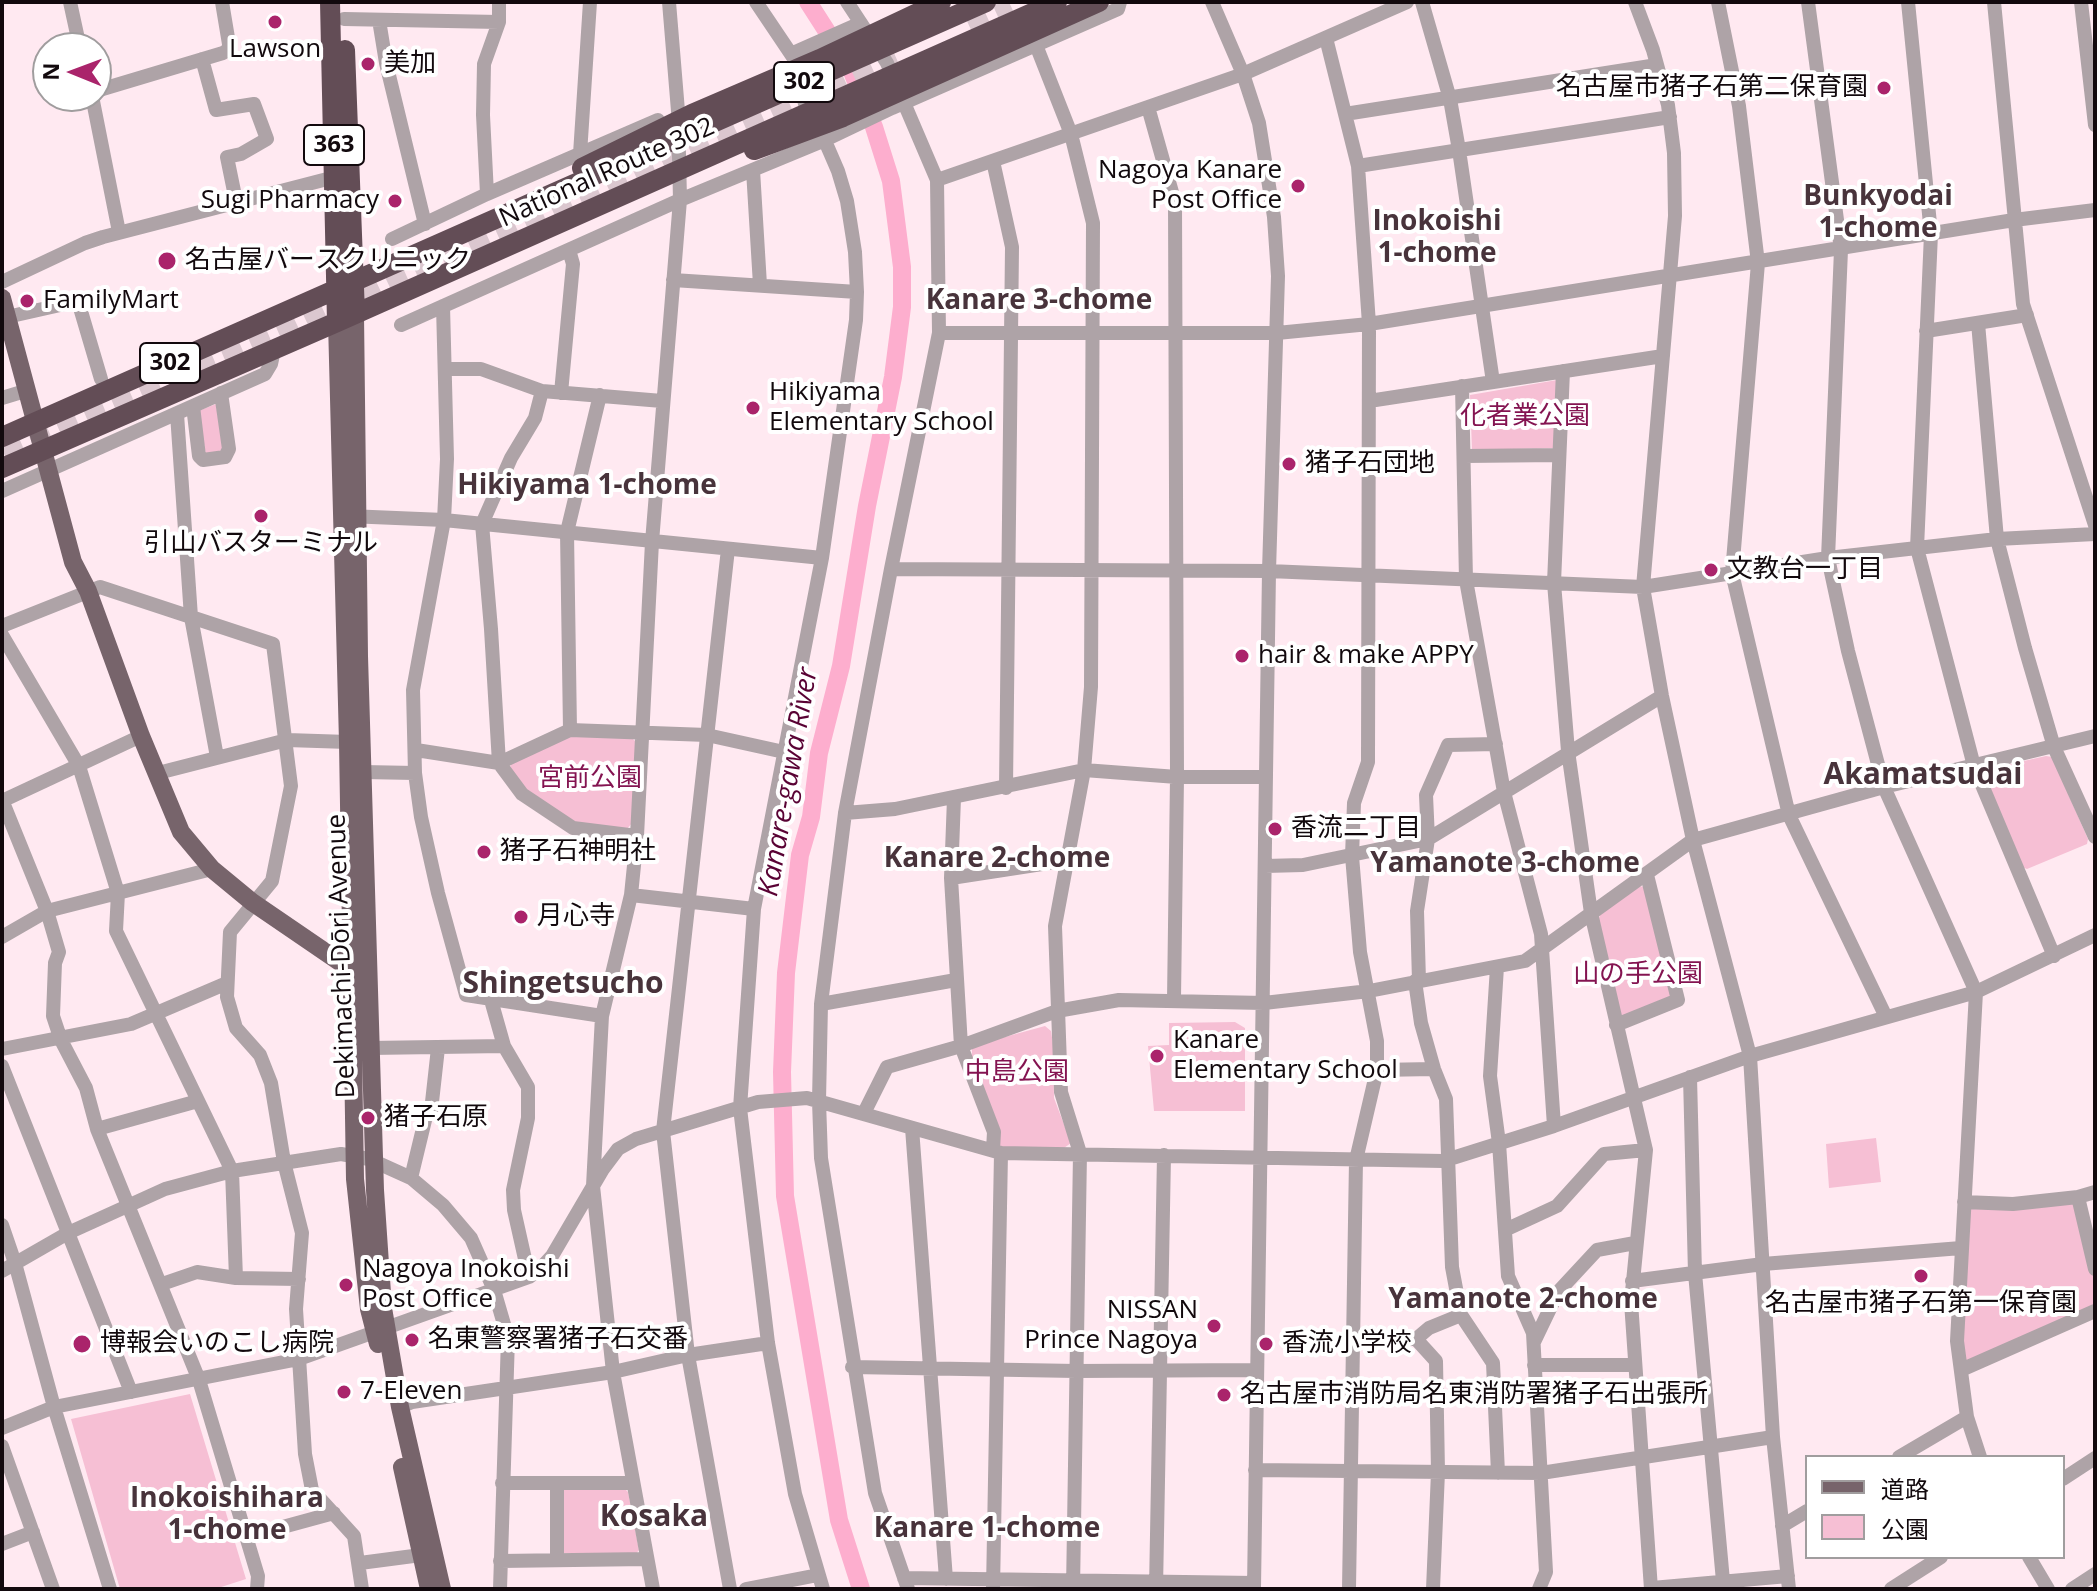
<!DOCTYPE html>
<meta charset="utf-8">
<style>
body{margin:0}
#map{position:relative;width:2097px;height:1591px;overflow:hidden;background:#ffe9f1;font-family:"Open Sans","Noto Sans JP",sans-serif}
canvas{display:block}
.frame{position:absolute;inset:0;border:4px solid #12090d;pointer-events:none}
.legend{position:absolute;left:1805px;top:1455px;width:260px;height:104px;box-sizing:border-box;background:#fff;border:2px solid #a09d9e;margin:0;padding:10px 14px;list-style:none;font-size:24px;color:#12090d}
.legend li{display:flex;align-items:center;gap:16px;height:40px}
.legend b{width:40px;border:2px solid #a09d9e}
.north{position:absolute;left:32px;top:32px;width:80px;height:80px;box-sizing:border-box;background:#fff;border:2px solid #a09d9e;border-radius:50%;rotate:271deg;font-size:22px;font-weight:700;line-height:32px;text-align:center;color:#12090d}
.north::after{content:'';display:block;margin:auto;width:28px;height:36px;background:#aa246b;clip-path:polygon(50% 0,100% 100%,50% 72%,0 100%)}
</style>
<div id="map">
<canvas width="2097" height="1591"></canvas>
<div class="frame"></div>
<ul class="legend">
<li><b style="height:10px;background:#77646b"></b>道路</li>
<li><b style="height:22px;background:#f6bfd4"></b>公園</li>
</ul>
<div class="north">N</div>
</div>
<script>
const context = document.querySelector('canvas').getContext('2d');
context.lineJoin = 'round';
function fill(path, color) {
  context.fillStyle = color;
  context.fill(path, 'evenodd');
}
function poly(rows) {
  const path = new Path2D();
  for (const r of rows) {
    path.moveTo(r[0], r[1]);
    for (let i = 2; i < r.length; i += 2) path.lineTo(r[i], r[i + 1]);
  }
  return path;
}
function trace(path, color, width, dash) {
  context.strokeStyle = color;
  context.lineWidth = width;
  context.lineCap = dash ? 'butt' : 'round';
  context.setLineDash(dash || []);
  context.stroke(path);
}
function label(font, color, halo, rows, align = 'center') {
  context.font = font + ' "Open Sans","Noto Sans JP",sans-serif';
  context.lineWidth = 8;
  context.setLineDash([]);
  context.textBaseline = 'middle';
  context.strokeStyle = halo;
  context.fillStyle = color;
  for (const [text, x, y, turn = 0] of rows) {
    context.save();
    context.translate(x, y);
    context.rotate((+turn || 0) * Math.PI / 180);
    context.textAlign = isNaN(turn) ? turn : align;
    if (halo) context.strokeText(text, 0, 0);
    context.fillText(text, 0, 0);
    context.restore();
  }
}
fill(poly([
 [1557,380,1554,448,1472,450,1470,395],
 [216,404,223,450,206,455,198,411],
 [572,735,631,737,636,742,632,823,627,829,574,822,528,792,510,768,511,763],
 [2046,756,2052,757,2088,839,2087,844,2027,869,2022,867,1982,775,1984,770],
 [1638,886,1645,887,1672,998,1621,1017,1597,924,1600,915],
 [1235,1022,1245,1028,1245,1111,1154,1111,1148,1046,1169,1045,1169,1023],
 [1045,1026,1051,1031,1053,1044,1054,1098,1071,1143,1064,1148,999,1149,972,1057,972,1046],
 [1876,1138,1881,1182,1829,1188,1826,1144],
 [2078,1197,2095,1269,2095,1311,1961,1370,1964,1202],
 [190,1394,246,1579,215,1589,120,1589,71,1419],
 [623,1487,628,1492,639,1550,635,1555,562,1553,562,1488]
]), '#f6bfd4');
trace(poly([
 [808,2,851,69,874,127,891,181,902,267,902,307,893,377,867,506,841,666,819,753,811,817,800,855,786,973,782,1072,785,1196,839,1520,861,1589]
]), '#fdaece', 18);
trace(poly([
 [967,21,1009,2],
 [2,449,294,324,397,275,894,53]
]), '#dbc7cf', 20, [20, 10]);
trace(poly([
 [70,2,80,48],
 [756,2,795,60,805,104,822,134,838,171,847,201,855,252,857,292,856,320,822,558,754,909,740,1108,768,1343,795,1494,823,1589],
 [847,2,887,63,937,180,939,333,891,569,845,813,821,1004,819,1101,821,1158,875,1493,908,1589],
 [1212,2,1243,74,1259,123,1274,217,1278,276,1269,571,1254,1589],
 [1422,2,1450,99,1459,150,1493,382],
 [1635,2,1653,50,1668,105,1674,153,1675,216,1643,587,1662,696,1693,840,1750,1056,1773,1437,1789,1589],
 [1718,2,1739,106,1758,263,1732,573,1789,815,1886,1017],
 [1808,2,1841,250,1828,558,1848,651,1884,787,1976,992,1957,1341,1967,1417,1980,1457],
 [1908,2,1931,234,1917,548,1974,766,2054,956],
 [1994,2,2023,304,2095,525],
 [2081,2,2095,125],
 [344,19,499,22],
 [379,20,386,63,425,224],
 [1326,38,1358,166,1369,324,1368,762,1354,803,1352,856,1360,952,1377,1041,1377,1070,1356,1160,1349,1589],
 [1036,45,1071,134,1093,223,1091,687,1084,770,1055,926,1061,1092,1080,1153,1073,1589],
 [791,54,861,23],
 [202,59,216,110,254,104,267,139,241,154,227,157,236,201],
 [96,91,223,53,229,49,229,44,222,2],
 [92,96,119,232],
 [1148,107,1175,203,1177,777,1174,1000],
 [1345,114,1657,65],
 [580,154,590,2],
 [993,161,1012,247,1006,788],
 [1358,166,1670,117],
 [753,170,760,285],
 [937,180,1243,74,1407,2],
 [487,194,483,115,484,64,499,22,499,2],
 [392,239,487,194,658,120],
 [673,280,857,292],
 [2,282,85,243,103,237,335,177],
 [443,306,447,459,444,520,413,690,415,773,421,817,438,893,466,995,602,1016],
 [7,317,78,301,101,379],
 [1978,323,1997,539,2025,648,2054,747,2095,837],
 [401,325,680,200,825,140,892,108,1118,9,1120,2],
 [1926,331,2027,315],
 [939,333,1277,333,1369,324,2014,220,2095,210],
 [446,369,481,369,542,391,662,401],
 [1563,371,1554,583,1568,751,1591,913,1646,1150,1631,1302,1651,1589],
 [1462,386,1466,580,1504,792,1541,934,1554,1126],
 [542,391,535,418,511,458,482,524,491,629,499,763,522,794,573,828,637,836],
 [561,393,573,264,569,250],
 [2,398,25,391],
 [1369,401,1663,356],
 [193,406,199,456,203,460,225,457,229,449,221,393],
 [177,414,191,617,217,757],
 [1464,456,1559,455],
 [2,491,265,374,271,364,274,350],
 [348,516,444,520,822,558],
 [728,549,663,1131,688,1355,730,1589],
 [891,569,1269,571,1643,587,1828,558,1997,539,2095,534],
 [2,626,100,587,273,644,291,786,272,881,230,932,227,997,236,1028,260,1055,271,1083,284,1162,302,1233,296,1309,305,1454,312,1490,354,1536,362,1589],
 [2,635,79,766,118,893,116,931,232,1171,236,1278],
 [570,730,567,532,600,395],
 [416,750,499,763,570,730,707,735,784,752],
 [363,772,415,773],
 [158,773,287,740,348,742],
 [954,798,951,878,961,1046,994,1132,993,1150],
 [2,800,47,911,59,952,55,963,53,1016,61,1040,86,1088,97,1129,199,1380,258,1576,257,1589],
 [2,801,141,736],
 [845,813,895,809,1084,770,1177,777,1266,777],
 [1265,866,1303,865,1428,839,1662,696],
 [951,878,1068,860],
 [631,895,754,909],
 [2,937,47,911,212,869],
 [1497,967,1490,1076,1499,1143,1508,1276,1533,1333,1546,1572,1539,1589],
 [1415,981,1421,1023,1434,1069,1446,1099,1452,1267,1461,1315,1493,1363,1498,1473],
 [1419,981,1417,911,1428,839,1426,795,1448,745,1496,744],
 [491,1000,504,1046,528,1087,528,1118,513,1190,514,1210,529,1277],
 [821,1004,956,980],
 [1616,1025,1678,1000,1647,875],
 [370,1048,504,1046],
 [2,1049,131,1024,227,983],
 [2,1066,131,1392],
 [1377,1070,1434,1069],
 [1690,1077,1695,1273,1723,1581],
 [864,1113,887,1067,961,1046,1057,1011,1119,1000,1264,1003,1369,991,1525,961,1693,840,1884,787,2095,736],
 [912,1128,946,1579],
 [97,1129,198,1101],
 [411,1178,426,1116,431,1111,438,1048],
 [2078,1197,2095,1269],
 [1964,1202,2013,1204,2078,1197,2095,1192],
 [2,1225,15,1263,54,1407,110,1589],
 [1505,1230,1557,1206,1604,1154,1646,1150],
 [2,1271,68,1233,165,1189,232,1171,341,1154,369,1159,411,1178,443,1205,471,1238,494,1290,508,1338,500,1589],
 [1632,1281,1763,1264,1961,1248],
 [162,1284,197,1272,236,1278,299,1279],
 [1353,1339,1416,1339,1429,1328,1461,1315],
 [1416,1339,1436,1361,1438,1472,1433,1589],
 [1534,1342,1558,1292,1597,1250,1635,1243],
 [1534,1365,1634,1365],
 [852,1367,1076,1371,1257,1370],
 [1961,1370,2095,1311],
 [400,1407,412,1402,613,1372,688,1355,768,1343],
 [2,1428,54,1407,299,1359,529,1277,540,1269,552,1256,603,1169,618,1149,636,1139,758,1102,807,1098,1001,1153,1443,1161,1554,1126,1750,1056,1976,992,2095,935],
 [2,1446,53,1589],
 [1899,1457,1967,1417],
 [1255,1470,1541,1473,1773,1437],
 [2063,1479,2095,1458],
 [502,1483,632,1483],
 [557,1483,557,1560],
 [1782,1526,1807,1511],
 [246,1537,334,1513],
 [2,1544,33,1532],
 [2029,1557,2048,1589],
 [500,1561,647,1559],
 [360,1563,421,1555],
 [904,1578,1254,1583],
 [1652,1588,1788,1576],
 [653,1589,613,1372,593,1186,602,1016,631,895,637,836,652,542,680,200,678,111,669,2],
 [746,1589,818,1575],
 [993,1589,1001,1153],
 [1156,1589,1164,1155],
 [1891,1589,1941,1557],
 [2072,1589,2095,1574]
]), '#aea3a7', 14);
trace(poly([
 [2,298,73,562,88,591,141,736,181,832,212,869,252,902,353,971],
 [355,314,359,656,375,1190,383,1308,400,1407,442,1589],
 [337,322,348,742,355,1179,369,1309,378,1344],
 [402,1467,429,1589]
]), '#77646b', 18);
trace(poly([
 [330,2,337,322],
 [345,50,355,314],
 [754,150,843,117,1099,2],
 [582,168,692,114,820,59,941,2],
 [2,437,986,2],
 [2,468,337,322,1057,2]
]), '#634d56', 20);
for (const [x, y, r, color] of [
 [275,22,8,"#aa246b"],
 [368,64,8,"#aa246b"],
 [1884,88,8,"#aa246b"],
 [1298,186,8,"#aa246b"],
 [395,201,8,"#aa246b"],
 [167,261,10,"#aa246b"],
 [27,301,8,"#aa246b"],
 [753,408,8,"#aa246b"],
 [1289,464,8,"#aa246b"],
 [261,516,8,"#aa246b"],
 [1711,570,8,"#aa246b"],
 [1242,656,8,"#aa246b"],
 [1275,829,8,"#aa246b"],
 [484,852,8,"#aa246b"],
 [521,917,8,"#aa246b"],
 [1157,1056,8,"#aa246b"],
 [368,1118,8,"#aa246b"],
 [1921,1276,8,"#aa246b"],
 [346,1285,8,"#aa246b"],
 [1214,1326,8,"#aa246b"],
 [412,1340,8,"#aa246b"],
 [82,1344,10,"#aa246b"],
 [1266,1344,8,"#aa246b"],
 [344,1392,8,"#aa246b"],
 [1224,1395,8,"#aa246b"]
]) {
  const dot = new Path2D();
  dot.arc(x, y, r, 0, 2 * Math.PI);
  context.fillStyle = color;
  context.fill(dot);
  trace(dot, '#fff', 3);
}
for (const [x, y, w] of [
 [804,82,60],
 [334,145,60],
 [170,363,60]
]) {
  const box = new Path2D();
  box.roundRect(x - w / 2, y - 20, w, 40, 6);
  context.fillStyle = '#fff';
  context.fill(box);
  trace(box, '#12090d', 2);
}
label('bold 24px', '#12090d', null, [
 ["302",804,82],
 ["363",334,145],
 ["302",170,363]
]);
label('26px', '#12090d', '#fff', [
 ["Lawson",275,50,"center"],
 ["美加",384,64],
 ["名古屋市猪子石第二保育園",1868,88,"right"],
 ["Nagoya Kanare",1282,171,"right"],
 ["Post Office",1282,201,"right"],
 ["Sugi Pharmacy",379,201,"right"],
 ["名古屋バースクリニック",185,261],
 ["FamilyMart",43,301],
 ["Hikiyama",769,393],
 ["Elementary School",769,423],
 ["猪子石団地",1305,464],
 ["引山バスターミナル",261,544,"center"],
 ["文教台一丁目",1727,570],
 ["hair & make APPY",1258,656],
 ["香流二丁目",1291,829],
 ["猪子石神明社",500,852],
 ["月心寺",537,917],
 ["Kanare",1173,1041],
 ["Elementary School",1173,1071],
 ["猪子石原",384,1118],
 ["Nagoya Inokoishi",362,1270],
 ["Post Office",362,1300],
 ["名古屋市猪子石第一保育園",1921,1304,"center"],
 ["NISSAN",1198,1311,"right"],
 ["Prince Nagoya",1198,1341,"right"],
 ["名東警察署猪子石交番",428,1340],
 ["博報会いのこし病院",100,1344],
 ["香流小学校",1282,1344],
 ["7-Eleven",360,1392],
 ["名古屋市消防局名東消防署猪子石出張所",1240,1395]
], 'left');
label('26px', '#12090d', '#fff', [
 ["National Route 302",607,173,-24],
 ["Dekimachi-Dōri Avenue",342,956,-92]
]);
label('26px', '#841451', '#fff', [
 ["化者業公園",1525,417],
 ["宮前公園",590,779],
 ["山の手公園",1638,975],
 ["中島公園",1017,1073]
]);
label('bold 28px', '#48333b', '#fff', [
 ["Bunkyodai",1878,197],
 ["1-chome",1878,229],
 ["Inokoishi",1437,222],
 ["1-chome",1437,254],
 ["Kanare 3-chome",1039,301],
 ["Hikiyama 1-chome",587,486],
 ["Kanare 2-chome",997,859],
 ["Yamanote 3-chome",1505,864],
 ["Yamanote 2-chome",1523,1300],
 ["Inokoishihara",227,1499],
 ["1-chome",227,1531],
 ["Kanare 1-chome",987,1529]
]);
label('italic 28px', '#590234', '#fff', [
 ["Kanare-gawa River",789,782,-80]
]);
label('bold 30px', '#48333b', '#fff', [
 ["Akamatsudai",1923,775],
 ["Shingetsucho",563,984],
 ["Kosaka",654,1517]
]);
</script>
